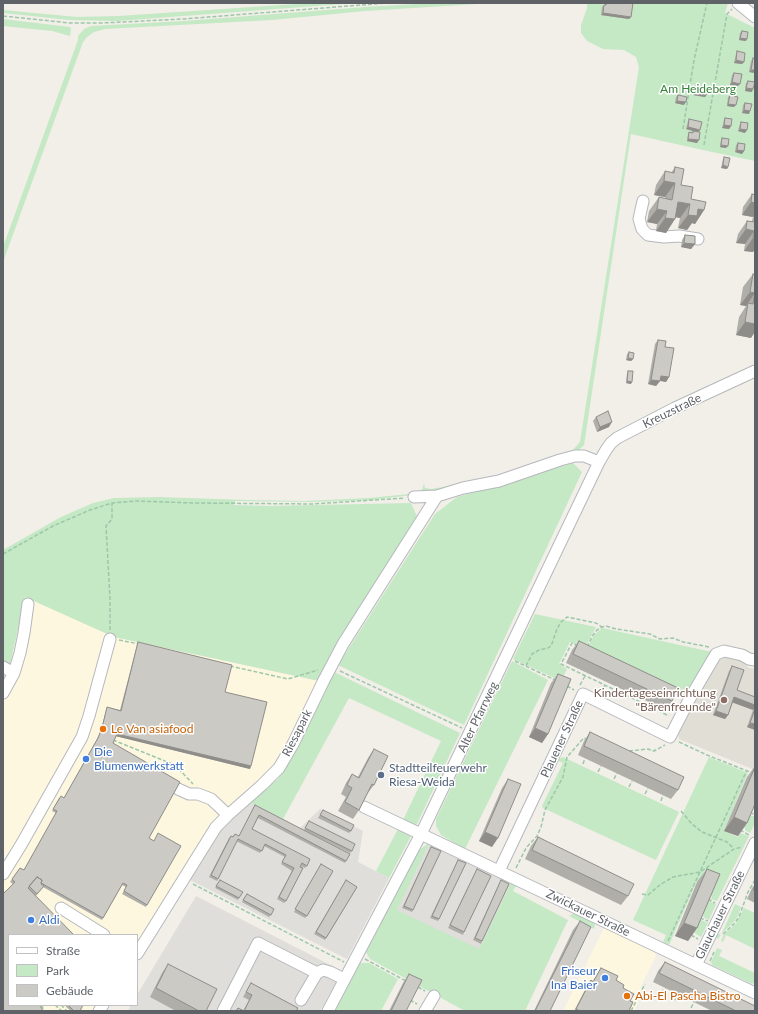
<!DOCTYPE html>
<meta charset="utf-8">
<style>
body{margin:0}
#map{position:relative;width:758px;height:1014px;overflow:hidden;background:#f1efe8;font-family:Lato,sans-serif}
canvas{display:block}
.frame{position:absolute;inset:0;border:4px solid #5f6368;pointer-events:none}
.legend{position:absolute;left:8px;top:934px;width:130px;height:72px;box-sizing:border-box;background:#fff;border:1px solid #bfc1c3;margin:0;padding:5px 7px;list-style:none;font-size:12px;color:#5f6368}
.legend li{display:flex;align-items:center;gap:8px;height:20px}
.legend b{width:20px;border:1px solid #bfc1c3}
</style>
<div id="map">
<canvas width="758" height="1014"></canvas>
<div class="frame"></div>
<ul class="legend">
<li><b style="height:5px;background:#fff"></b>Straße</li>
<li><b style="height:11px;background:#c5e8c5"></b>Park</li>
<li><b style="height:11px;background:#cccac5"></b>Gebäude</li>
</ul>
</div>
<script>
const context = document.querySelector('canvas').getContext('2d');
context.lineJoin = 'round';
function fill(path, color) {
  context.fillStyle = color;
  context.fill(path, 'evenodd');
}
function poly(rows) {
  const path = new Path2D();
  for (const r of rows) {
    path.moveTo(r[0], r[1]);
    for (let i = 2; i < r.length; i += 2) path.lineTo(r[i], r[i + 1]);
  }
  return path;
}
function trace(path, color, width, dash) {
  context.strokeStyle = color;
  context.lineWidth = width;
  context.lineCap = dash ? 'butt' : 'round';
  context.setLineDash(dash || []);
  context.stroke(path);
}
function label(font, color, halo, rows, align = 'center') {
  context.font = font + ' Lato,sans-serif';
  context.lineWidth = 3;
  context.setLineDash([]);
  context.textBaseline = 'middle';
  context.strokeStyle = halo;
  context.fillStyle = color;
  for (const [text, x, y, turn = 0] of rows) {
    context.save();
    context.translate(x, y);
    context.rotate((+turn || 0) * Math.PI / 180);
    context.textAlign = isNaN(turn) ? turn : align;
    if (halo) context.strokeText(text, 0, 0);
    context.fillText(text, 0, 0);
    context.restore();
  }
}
fill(poly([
 [25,597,114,637,319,681,276,766,229,807,137,946,137,935,9,935,9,1005,99,1005,96,1011,3,1011,3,661,10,664],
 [605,926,654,949,656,956,640,988,644,990,634,1011,569,1011,564,1009]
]), '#fef7e0');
fill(poly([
 [249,802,300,828,320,809,363,831,358,862,389,878,347,959,190,880,223,826],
 [430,842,512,881,479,950,396,910],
 [196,896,342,971,320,1011,128,1011,131,1005,137,1005,137,995]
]), '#e0deda');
fill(poly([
 [723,655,740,659,749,668,755,669,755,770,679,739,678,730,715,661]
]), '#e1ded6');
fill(poly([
 [311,3,356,3,117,21,70,20,3,13,3,10,77,17,119,16],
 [433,3,493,3,365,11,272,20,105,29,94,32,87,37,83,42,3,262,3,247,78,40,78,36,84,29,91,26,184,21,365,7],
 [587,3,728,3,725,13,755,28,755,161,703,150,631,134,584,445,579,450,521,471,572,451,580,442,639,67,636,57,624,50,603,49,587,41,581,33,581,25,587,8],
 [3,19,70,27,71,29,70,36,52,31,3,26],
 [573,463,582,472,464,725,338,665,435,514,457,497],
 [509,475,421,494,370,500,313,502,235,501,234,505,269,506,411,503,419,521,335,647,319,681,114,637,25,597,10,665,3,661,3,550,61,517,93,503,114,498,159,497,247,500,305,501,369,498,419,493,422,490,424,483,425,488,431,489,474,482],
 [535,614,596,627,585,648,570,642,559,664,567,669,561,681,513,659],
 [602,628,712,652,688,697,587,649,594,635],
 [512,661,548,680,465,849,441,835,436,826,436,819],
 [334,672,460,733,416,826,403,820,441,741,349,698,283,819,249,802,278,779,292,757],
 [563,757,679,812,656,860,543,808,542,806,563,763,557,760],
 [709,757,748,773,724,831,738,837,740,833,749,836,717,901,711,899,712,896,709,895,712,887,697,881,669,945,663,942,666,935,633,920],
 [748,814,755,817,755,823,750,833,745,830,745,828,742,827],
 [398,829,411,836,389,878,376,871],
 [430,842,397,910,479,949,512,881,517,884,513,891,568,920,525,1011,465,1011,370,959,366,952,419,850],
 [707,900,716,904,709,920,703,917,704,915,701,914],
 [735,904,741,907,738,916,733,923,723,932,718,939,716,937,715,932,721,935],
 [744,908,755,913,755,949,726,935,723,942,721,941,724,934,736,924],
 [577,912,593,921,595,925,594,929,569,916],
 [699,919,708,923,701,937,693,932],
 [717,948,722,950,719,956,755,973,754,983,752,984,712,965,711,962],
 [360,963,369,963,398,979,381,1011,335,1011]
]), '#c5e8c5');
const minor = poly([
 [738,3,755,17],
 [643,201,639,219,642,229,648,235,664,237,679,236,698,239],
 [414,497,437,496,463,488,499,481,560,460,575,456,584,456,599,462],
 [3,667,14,673],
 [3,693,14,673,20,653,24,633,28,604],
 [178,789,189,794,198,794,211,799,228,815],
 [364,807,755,993],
 [499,871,583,694,670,737,689,700,716,654,724,651,742,655,749,659,755,660],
 [3,874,21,845,82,737,89,716,110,639],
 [61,908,104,935],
 [137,954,216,827,228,815,262,785,279,768,293,744,324,680,343,644,437,496],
 [696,965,755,843],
 [301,1000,317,973,323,970,330,972,344,979],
 [99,1011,103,1005],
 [223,1011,258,943,317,973],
 [328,1011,421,834,599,462,606,450,611,443,617,438,675,408,755,371],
 [425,1011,434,996]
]);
trace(minor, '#b5b8bc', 13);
trace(poly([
 [3,16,70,23,102,23,183,19,387,3],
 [683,129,694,60,707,3],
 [704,145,727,14,732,9],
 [3,554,53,526,90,510,112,503,136,501,193,503,313,504,405,498],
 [110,630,110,599,106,526,112,519,112,503],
 [119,640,139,644],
 [578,646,572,643,561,664,669,716],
 [587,647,593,635,597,630,602,627,606,626,616,629,650,634,660,639,673,638,683,642,709,647],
 [515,661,555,680],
 [230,666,288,679,318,670],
 [526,666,532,654,539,650,548,648,551,646,557,629,561,622,567,617,596,623,602,627],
 [340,671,462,728],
 [580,685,585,676],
 [567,686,574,690],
 [601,692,605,685],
 [113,740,175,765,193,784],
 [679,742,707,755,755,774],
 [629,751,648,749,654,751,665,745],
 [583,764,585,758],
 [598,772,601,766],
 [614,779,617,773],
 [629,787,632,781],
 [645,794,648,788],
 [661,801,663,795],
 [681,811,692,824,702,832,727,842,734,849],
 [750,812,755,815],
 [740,830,749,835],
 [516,868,526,848,537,836,541,827,545,810,563,777,567,757,581,741,584,738,586,739],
 [193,884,344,962],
 [642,894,648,895,661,884,673,877,700,872,734,849,742,847],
 [708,899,715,903],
 [700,918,708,921],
 [723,934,734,924,739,917,748,892,755,880],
 [691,935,698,939],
 [668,941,747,770],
 [365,959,406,981],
 [710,961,714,952],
 [418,987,425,991],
 [661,993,664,988],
 [410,1000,417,1004],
 [675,1000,678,995],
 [42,1005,43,1009],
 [55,1005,62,1011],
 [61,1005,67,1011],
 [691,1008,694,1002],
 [631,1011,645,984]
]), '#9cc7a9', 1.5, [4, 2]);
trace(minor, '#fff', 11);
fill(poly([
 [605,3,633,3,631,17,629,19,601,15,602,7,604,5,605,5],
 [742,31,746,41,739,40,740,33],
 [737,51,744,62,742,64,734,63,736,54],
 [753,58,755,73,749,72,751,61],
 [734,73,738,86,730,85,732,75],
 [748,81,752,92,745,91,746,83],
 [696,86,707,94,705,97,693,95,695,88],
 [678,95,684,105,675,103,676,97],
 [730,95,734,107,727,106,728,97],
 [745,103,750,111,749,114,742,113,743,105],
 [725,118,731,126,729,129,722,128,724,120],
 [689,119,699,132,697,143,687,141,688,134,689,132,692,133,693,131,686,129,688,121],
 [741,122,745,133,738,131,740,124],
 [722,138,726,148,720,147,721,140],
 [738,143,744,151,742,154,735,152,736,145],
 [724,157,728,167,727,169,721,168,723,159],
 [675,167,681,185,691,199,704,210,695,224,692,223,687,230,678,228,680,218,676,217,666,233,656,231,657,224,647,222,649,211,659,197,665,199,665,197,654,195,656,185,665,171,671,173],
 [752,194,755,195,755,249,753,252,744,251,745,244,736,243,738,234,747,221,752,221,753,217,742,215,743,207],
 [685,235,695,244,691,249,681,247,682,240],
 [753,274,755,275,755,324,751,338,736,335,739,317,746,306,740,305,743,287],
 [658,340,665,347,669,377,666,382,660,381,656,386,648,384,655,344],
 [629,352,633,359,631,361,626,360,627,354],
 [628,371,631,384,626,383,627,373],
 [596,417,609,427,597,432,593,421],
 [579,641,672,701,666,710,566,663,572,650],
 [138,642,225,692,251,766,250,769,116,736,113,743,149,838,147,905,146,907,122,894,126,887,122,885,102,920,43,887,36,896,3,1011,13,884,10,882,20,868,24,870,56,813,52,811,59,798,64,798,96,741,101,730,106,710,107,707,120,710,137,645],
 [732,666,737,690,755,697,755,730,747,727,753,710,733,702,728,715,725,719,713,715,729,671],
 [558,674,548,734,542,743,529,737,551,683],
 [590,732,678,790,671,799,578,755,584,741],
 [374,749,374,785,367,794,359,810,353,819,338,811,346,797,341,794,346,783,352,774,358,777,368,758],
 [755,766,755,804,747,823,738,836,724,831,747,777],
 [508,779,492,847,479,841,502,788],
 [255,805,346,861,345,863,258,818,252,829,307,866,305,868,301,866,286,901,284,903,277,899,292,871,281,864,285,857,264,846,260,853,236,841,217,881,209,877,229,838,231,836,233,837,235,834,239,836],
 [323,810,351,831,349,833,318,818],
 [309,821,352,851,350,853,304,830],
 [538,837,628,896,621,905,525,859,531,846],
 [431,847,413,910,412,912,402,908],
 [458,860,439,919,438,921,430,918],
 [320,867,307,916,305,918,294,912],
 [477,869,464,932,463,935,448,928],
 [707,869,697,928,688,941,675,936,697,882],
 [220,880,239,898,238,900,215,888],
 [501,880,482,941,481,944,473,940],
 [345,882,357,887,325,940,314,934],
 [755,884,755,903,747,899,752,888],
 [247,894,271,915,269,917,242,902],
 [580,921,550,1011,534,1011,573,930],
 [665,962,755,1011,712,1011,653,982,658,971],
 [168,964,206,1011,176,1011,150,997,162,973],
 [601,968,616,980,623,988,630,1001,629,1011,574,1011,589,982,591,980,593,981],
 [409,974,406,1011,389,1011,403,983],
 [251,983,296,1011,235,1011,238,1008,243,1011,249,1000,243,997],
 [64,1005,83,1005,80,1011,71,1011]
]), '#afaea9');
fill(poly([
 [603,13,631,17,629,19,601,15],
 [740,38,747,39,746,41,739,40],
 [736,60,744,62,742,64,734,63],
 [751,70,755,70,755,73,749,72],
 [732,82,740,84,738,86,730,85],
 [746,88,753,89,752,92,745,91],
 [695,93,707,94,705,97,693,95],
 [677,101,686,102,684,105,675,103],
 [728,104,736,105,734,107,727,106],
 [744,110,750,111,749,114,742,113],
 [724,125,731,126,729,129,722,128],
 [688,127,700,130,698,132,686,129],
 [740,129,747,130,745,133,738,131],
 [688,139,699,140,697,143,687,141],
 [721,145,728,146,726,148,720,147],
 [737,150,744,151,742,154,735,152],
 [723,165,728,167,727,169,721,168],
 [664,181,675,183,665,197,654,195],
 [678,202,690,204,680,218,669,216],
 [751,202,755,203,755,214,753,217,742,215],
 [657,209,667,211,657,224,647,222],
 [698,209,704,210,695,224,692,223,687,230,678,228,688,215],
 [665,218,675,219,666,233,656,231],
 [746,229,754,231,745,244,736,243],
 [753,238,755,238,755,249,753,252,744,251],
 [684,243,695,244,691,249,681,247],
 [750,292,755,293,746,306,740,305],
 [745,322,755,324,755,332,751,338,736,335],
 [628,358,633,359,631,361,626,360],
 [661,376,669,377,666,382,657,380],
 [651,380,660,381,656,386,648,384],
 [627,381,632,382,631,384,626,383],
 [612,422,609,427,597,432,600,427],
 [734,697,755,705,755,707,753,710,731,702],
 [716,711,728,715,725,719,713,715],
 [750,723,755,724,755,730,747,727],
 [535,728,548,734,542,743,529,737],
 [117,734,251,766,250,769,115,736],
 [734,817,747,823,738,836,724,831],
 [485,832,498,838,492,847,479,841],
 [684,923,697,928,688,941,675,936]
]), '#8f8d8a');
const building = poly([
 [607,3,633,3,631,17,603,13,604,5,606,5,607,3],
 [742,31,748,32,747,39,740,38,742,31],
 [737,51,745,53,744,62,736,60,737,51],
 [753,58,755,59,755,70,751,70,753,58],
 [734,73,742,74,740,84,732,82,734,73],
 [748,81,755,82,753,89,746,88,748,81],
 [696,86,708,88,707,94,695,93,696,86],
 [678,95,687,97,686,102,677,101,678,95],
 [730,95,738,97,736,105,728,104,730,95],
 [745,103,752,104,750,111,744,110,745,103],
 [725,118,732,119,731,126,724,125,725,118],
 [689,119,702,122,700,130,688,127,689,119],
 [741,122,748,123,747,130,740,129,741,122],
 [693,131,700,132,699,140,688,139,689,132,693,133,693,131],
 [722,138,729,139,728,146,721,145,722,138],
 [738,143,745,144,744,151,737,150,738,143],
 [724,157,730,158,728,167,723,165,724,157],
 [675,167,684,169,681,185,693,187,691,199,706,202,704,210,698,209,697,216,688,215,690,204,678,202,675,219,665,218,667,211,657,209,659,197,672,200,675,183,664,181,665,171,674,173,675,167],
 [752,194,755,195,755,203,751,202,752,194],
 [747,221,755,222,755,238,753,238,754,231,746,229,747,221],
 [685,235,695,236,695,244,684,243,685,235],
 [753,274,755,275,755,293,750,292,753,274],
 [755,294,755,324,745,322,748,303,753,304,755,294],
 [658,340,666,341,665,347,674,348,669,377,661,376,660,381,651,380,658,340],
 [629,352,634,353,633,359,628,358,629,352],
 [628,371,633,371,632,382,627,381,628,371],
 [608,411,612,422,600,427,596,417,608,411],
 [579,641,678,688,672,701,573,654,579,641],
 [138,642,232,665,225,692,267,702,251,766,117,734,113,743,180,782,149,838,154,841,158,833,181,846,147,905,124,891,127,885,123,883,103,918,41,883,42,880,37,877,28,888,74,935,9,935,9,1005,40,1005,43,1011,3,1011,3,894,15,882,12,879,20,868,24,870,57,811,53,809,61,796,64,798,98,738,102,728,107,707,121,711,138,642],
 [732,666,744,670,737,690,755,697,755,705,734,697,728,715,716,711,732,666],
 [558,674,571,679,548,734,535,728,558,674],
 [755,709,755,724,750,723,755,709],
 [590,732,684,777,678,790,584,746,590,732],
 [374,749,388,756,374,785,372,784,359,810,345,802,352,788,347,785,352,774,359,778,374,749],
 [755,767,755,804,747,823,734,817,755,767],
 [508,779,521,784,498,838,485,832,508,779],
 [255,805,350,854,346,861,259,815,252,829,310,859,307,866,302,863,300,867,303,868,286,901,279,897,294,868,282,862,286,855,265,844,262,851,238,839,218,879,211,875,231,836,233,837,235,834,239,836,255,805],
 [323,810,354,825,351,831,320,815,323,810],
 [309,821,355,844,352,851,305,828,309,821],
 [538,837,634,884,628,896,532,850,538,837],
 [431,847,441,851,413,910,404,906,431,847],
 [458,860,466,863,439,919,432,916,458,860],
 [321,864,333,871,307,916,295,909,321,864],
 [477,869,491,876,464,932,450,925,477,869],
 [707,869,720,874,697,928,684,923,707,869],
 [37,877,42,880,41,884,44,886,37,894,29,886,37,877],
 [220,880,243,892,239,898,216,886,220,880],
 [346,880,357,887,326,938,316,932,346,880],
 [501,880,509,884,482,941,475,938,501,880],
 [755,886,755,891,753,890,755,886],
 [247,894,274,909,271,915,243,900,247,894],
 [580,921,591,927,550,1011,535,1011,580,921],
 [665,962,755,1006,755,1011,736,1011,659,973,665,962],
 [168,964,217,989,206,1011,199,1011,156,988,168,964],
 [601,968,618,976,616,980,624,985,623,988,634,994,630,1001,633,1002,629,1011,580,1011,576,1009,591,980,593,982,601,968],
 [409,974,422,980,406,1011,391,1011,409,974],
 [251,983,298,1008,296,1011,236,1011,238,1008,244,1011,252,995,246,992,251,983],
 [68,1005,83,1005,80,1011,74,1011,68,1005]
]);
fill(building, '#cccac5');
trace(building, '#8f8d8a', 1);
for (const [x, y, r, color] of [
 [724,700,4,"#8d6e63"],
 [103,729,4,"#e8710a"],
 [86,759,4,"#3f7fe0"],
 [381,775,4,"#5c6f8a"],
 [31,920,4,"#3f7fe0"],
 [605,978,4,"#3f7fe0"],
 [627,996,4,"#e8710a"]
]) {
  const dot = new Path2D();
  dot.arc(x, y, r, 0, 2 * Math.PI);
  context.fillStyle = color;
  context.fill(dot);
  trace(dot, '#fff', 1.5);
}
label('12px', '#348238', '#fff', [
 ["Am Heideberg",698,89]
]);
label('12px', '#5f6368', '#fff', [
 ["Kreuzstraße",672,411,-26],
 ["Alter Pfarrweg",478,717,-64],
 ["Riesapark",297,733,-63],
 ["Plauener Straße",562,739,-65],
 ["Zwickauer Straße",588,913,26],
 ["Glauchauer Straße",720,915,-64]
]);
label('12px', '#785e54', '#fff', [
 ["Kindertageseinrichtung",716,693],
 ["\"Bärenfreunde\"",716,707]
], 'right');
label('12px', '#c56008', '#fff', [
 ["Le Van asiafood",111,729],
 ["Abi-El Pascha Bistro",635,996]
], 'left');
label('12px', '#366cbe', '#fff', [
 ["Die",94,752],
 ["Blumenwerkstatt",94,766],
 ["Aldi",39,920],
 ["Friseur",597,971,"right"],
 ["Ina Baier",597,985,"right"]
], 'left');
label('12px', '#4e5e75', '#fff', [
 ["Stadtteilfeuerwehr",389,768],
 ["Riesa-Weida",389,782]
], 'left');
</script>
